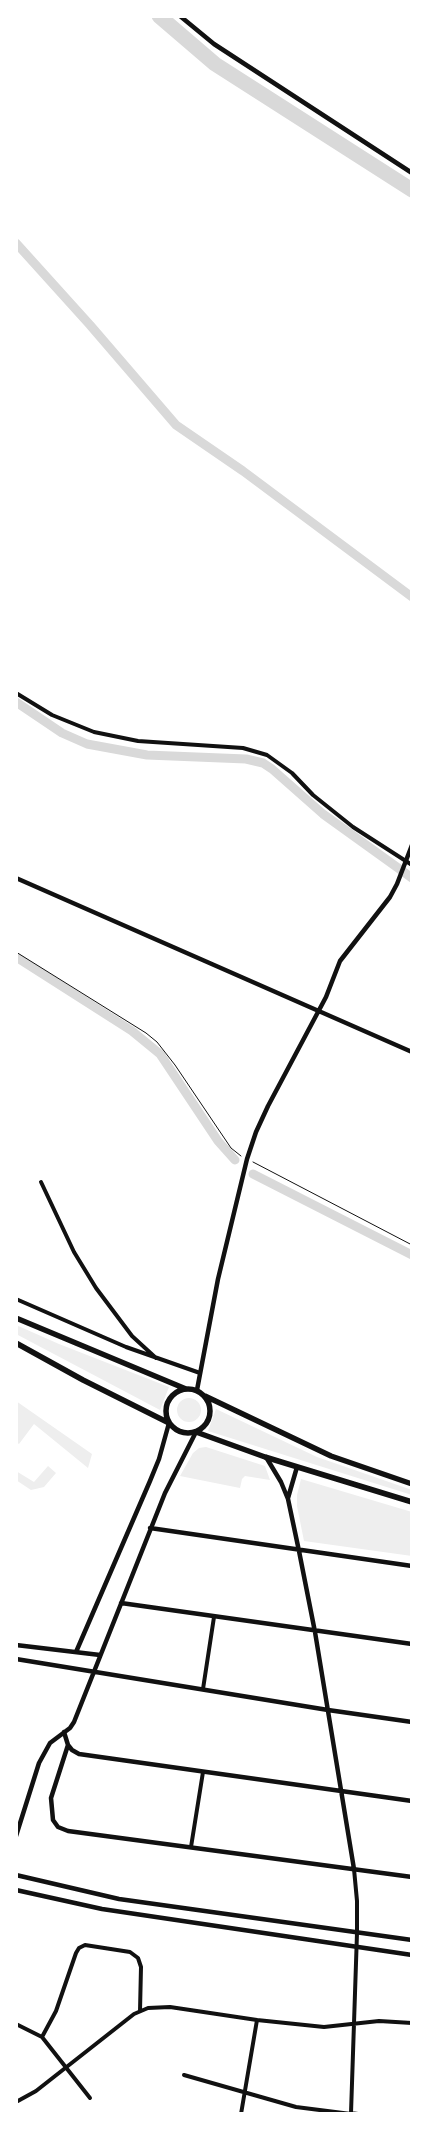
<!DOCTYPE html>
<style>
body{margin:0}
#map{position:relative;width:428px;height:2130px;overflow:hidden;background:#fff;font-family:"Source Sans 3",sans-serif}
canvas{display:block}
.frame{position:absolute;inset:0;border:18px solid #fff;pointer-events:none}
</style>
<div id="map">
<canvas width="428" height="2130"></canvas>
<div class="frame"></div>
</div>
<script>
const context = document.querySelector('canvas').getContext('2d');
context.lineJoin = 'round';
function fill(path, color) {
  context.fillStyle = color;
  context.fill(path, 'evenodd');
}
function poly(rows) {
  const path = new Path2D();
  for (const r of rows) {
    if (r.length === 3) {
      path.moveTo(r[0] + r[2], r[1]);
      path.arc(r[0], r[1], r[2], 0, 2 * Math.PI);
      continue;
    }
    path.moveTo(r[0], r[1]);
    for (let i = 2; i < r.length; i += 2) path.lineTo(r[i], r[i + 1]);
  }
  return path;
}
function trace(path, color, width, dash) {
  context.strokeStyle = color;
  context.lineWidth = width;
  context.lineCap = dash ? 'butt' : 'round';
  context.setLineDash(dash || []);
  context.stroke(path);
}
fill(poly([
 [16,1325,59,1344,169,1387,160,1410,16,1334],
 [189,1410,12],
 [16,1401,92,1454,88,1468,34,1424,19,1444,16,1442],
 [216,1409,317,1457,412,1490,412,1495,208,1431],
 [206,1447,265,1466,270,1480,245,1476,242,1479,240,1488,180,1476,193,1453,199,1448],
 [48,1466,56,1473,44,1487,31,1490,16,1480,16,1471,34,1482],
 [301,1479,412,1512,412,1556,304,1541,297,1506,297,1495]
]), '#eee');
trace(poly([
 [16,243,90,325,176,425,243,471,412,597],
 [16,702,62,733,87,744,147,755,246,759,263,763,272,769,323,814,412,878],
 [16,957,132,1031,160,1054,218,1141,235,1160],
 [253,1174,412,1255]
]), '#d9d9d9', 9);
trace(poly([
 [159,16,215,64,412,190]
]), '#d9d9d9', 15);
trace(poly([
 [16,952,146,1033,157,1042,175,1065,231,1148,241,1156],
 [253,1162,412,1245]
]), '#111', 1);
trace(poly([
 [16,693,52,715,94,732,138,741,243,748,267,755,292,773,313,795,353,827,412,865],
 [41,1182,74,1252,96,1288,132,1336,156,1358],
 [16,1299,126,1347,200,1373],
 [203,1689,214,1617],
 [191,1847,203,1772],
 [354,1869,357,1901,357,1933,351,2113,358,2114],
 [16,2024,42,2037,90,2098],
 [42,2037,56,2011,76,1953,79,1948,85,1945,130,1952,138,1958,141,1967,140,2011],
 [184,2075,296,2107,351,2114],
 [16,2102,36,2091,134,2014,148,2008,170,2007,257,2020,324,2027,379,2021,412,2023],
 [241,2114,257,2020]
]), '#111', 4);
trace(poly([
 [180,16,214,44,412,173],
 [16,878,412,1052],
 [197,1390,218,1279,247,1159,256,1132,268,1106,326,997,340,961,390,897,397,884,412,845],
 [266,1457,281,1482,288,1499,299,1551,315,1632,354,1869],
 [288,1498,297,1467],
 [150,1528,412,1566],
 [121,1603,412,1644],
 [16,1645,100,1655],
 [76,1652,150,1481,159,1459,169,1423],
 [16,1659,328,1710,412,1722],
 [64,1732,68,1745,72,1750,79,1754,412,1801],
 [68,1745,51,1798,53,1820,58,1827,68,1831,412,1877],
 [16,1836,39,1763,50,1743,70,1728,74,1722,165,1493,196,1432],
 [16,1875,119,1899,412,1940],
 [16,1890,102,1909,412,1955]
]), '#111', 4.5);
trace(poly([
 [16,1318,186,1389],
 [16,1343,83,1380,169,1423],
 [188,1411,22],
 [205,1396,331,1456,412,1484],
 [196,1432,265,1457,412,1502]
]), '#111', 5.5);
</script>
